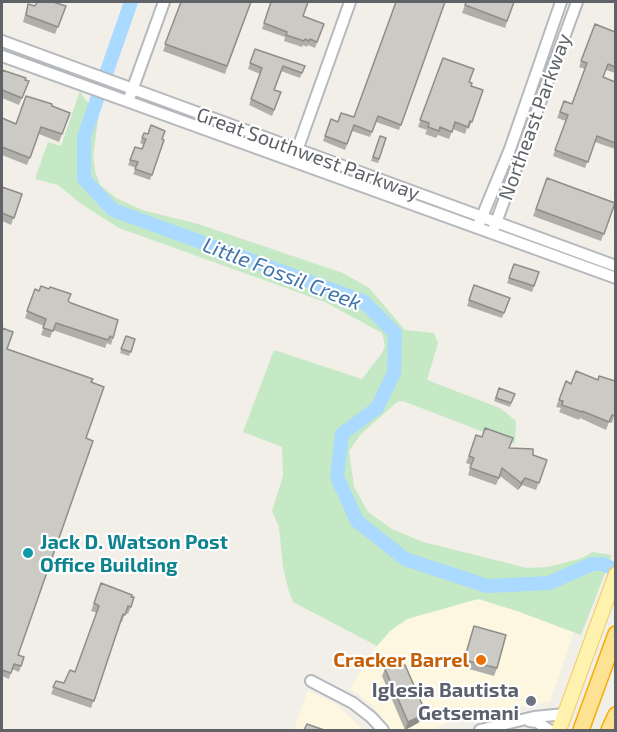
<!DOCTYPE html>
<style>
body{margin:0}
#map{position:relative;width:617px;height:732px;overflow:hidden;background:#f1efe8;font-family:"Exo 2",sans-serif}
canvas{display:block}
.frame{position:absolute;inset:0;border:3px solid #5f6368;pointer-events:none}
</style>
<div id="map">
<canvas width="617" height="732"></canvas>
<div class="frame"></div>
</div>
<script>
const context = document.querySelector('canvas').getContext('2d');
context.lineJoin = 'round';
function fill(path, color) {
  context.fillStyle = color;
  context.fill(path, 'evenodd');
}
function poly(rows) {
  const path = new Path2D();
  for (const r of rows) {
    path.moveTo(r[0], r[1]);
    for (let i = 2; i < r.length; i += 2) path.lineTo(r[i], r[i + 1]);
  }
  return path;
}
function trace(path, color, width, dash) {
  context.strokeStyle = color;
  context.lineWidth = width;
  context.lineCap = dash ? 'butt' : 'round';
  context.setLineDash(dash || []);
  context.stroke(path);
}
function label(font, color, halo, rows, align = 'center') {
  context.font = font + ' "Exo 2",sans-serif';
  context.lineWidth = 4.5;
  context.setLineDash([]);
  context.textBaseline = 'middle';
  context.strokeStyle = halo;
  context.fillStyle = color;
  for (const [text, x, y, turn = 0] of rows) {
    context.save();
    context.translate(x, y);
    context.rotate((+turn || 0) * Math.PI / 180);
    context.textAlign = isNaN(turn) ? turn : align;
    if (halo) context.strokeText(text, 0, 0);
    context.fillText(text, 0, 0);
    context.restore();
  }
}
fill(poly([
 [478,599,517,611,574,632,550,702,473,713,452,721,432,730,392,730,373,706,350,688,373,651,390,631,407,619],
 [308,690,338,705,363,730,294,730]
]), '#fef7e0');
fill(poly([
 [80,91,84,98,99,113,93,156,95,171,100,185,116,198,142,210,198,224,343,273,369,288,405,330,434,333,438,343,427,380,500,408,516,421,515,444,403,401,397,402,360,435,349,451,354,487,368,512,392,529,423,542,527,568,548,567,582,558,593,552,612,555,581,635,517,611,478,599,407,619,390,631,377,646,293,602,289,592,283,567,279,527,272,511,283,476,282,447,243,432,274,350,362,379,382,353,385,345,382,333,325,302,119,228,80,203,58,185,35,179,48,142,61,146]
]), '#c5e8c5');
trace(poly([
 [131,2,84,137,84,179,113,210,363,301,395,333,394,373,377,408,342,434,337,477,357,521,405,559,487,586,549,583,592,564,603,564,616,570]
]), '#aadaff', 14);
const minor = poly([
 [2,41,616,266],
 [2,56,616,278],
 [130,96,164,2],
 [295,156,350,2],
 [479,224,510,149,561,2],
 [494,228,577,2],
 [311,681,353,703,371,717,383,730],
 [529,721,537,722,549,730],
 [480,730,534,717,565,714]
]);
const major = poly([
 [559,730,616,574]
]);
const highway = poly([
 [581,730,616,634],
 [609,730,616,715]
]);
trace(minor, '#b5b8bc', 14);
trace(major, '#f2c960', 16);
trace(highway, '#f9ab00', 18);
trace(minor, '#fff', 10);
trace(major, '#fff2af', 14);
trace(highway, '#fde293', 15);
fill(poly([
 [181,2,251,2,225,74,163,51],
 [271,2,303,16,324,24,315,48,308,45,307,47,303,45,302,47,284,41,285,37,262,29],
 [445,2,399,130,376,122,370,137,352,131,345,150,323,141,331,119,338,122,354,117],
 [466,2,514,2,505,28,462,13],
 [28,4,35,6,66,6,55,34,23,22],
 [595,24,615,32,615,73,606,70,603,77,615,82,615,149,595,142,585,168,553,156,566,121,557,118,564,101,572,104,585,69,579,67],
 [255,49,305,66,300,78,281,71,274,90,281,92,272,116,249,105,260,74,248,69],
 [443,58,469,82,471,86,483,90,469,129,467,128,465,134,453,129,449,139,438,135,436,138,425,134,427,130,418,127],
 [2,70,29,81,19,105,2,98],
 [52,106,70,113,59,142,39,134,27,165,2,155,2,118,16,124],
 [380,136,386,138,378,163,371,161],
 [142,138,164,140,150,180,133,174,136,168,128,165,135,147,142,149,144,145,140,143],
 [547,178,615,203,601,241,533,216],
 [2,187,22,194,11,225,2,221],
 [514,264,539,272,532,292,507,283],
 [474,285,510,298,502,318,467,306],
 [35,289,113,338,111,345,107,343,105,348,53,330,50,338,41,335,44,326,25,318],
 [2,328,7,349,91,382,86,438,18,655,24,657,19,672,12,669,9,679,2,676],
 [126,336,135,339,129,356,120,353],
 [566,381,615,413,612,423,609,422,606,430,580,418,579,420,559,412,561,408,556,407],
 [499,388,515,394,510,407,494,401],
 [476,435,509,448,547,460,536,490,522,485,518,490,500,476,496,485,468,475,471,465,466,463],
 [101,583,131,607,128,614,125,613,122,622,121,622,91,708,51,694,56,681,64,683,75,672,97,613,91,611],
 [474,626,497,668,494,676,462,667],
 [385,669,425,711,422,718,418,723,405,730,382,676]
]), '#afaea9');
fill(poly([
 [525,478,522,485,518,490,521,483],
 [425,711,422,718,418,723,405,730,408,722]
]), '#8f8d8a');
const building = poly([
 [37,2,53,2,66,6,58,27,26,15,28,4,35,6,37,2],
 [181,2,251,2,227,66,165,44,181,2],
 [271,2,308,2,303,16,324,24,317,42,310,39,309,41,305,39,304,41,286,35,287,32,264,23,271,2],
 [396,2,445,2,401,125,378,116,372,132,354,125,347,144,325,136,331,119,338,122,341,113,354,117,396,2],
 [466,2,514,2,507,21,465,5,466,2],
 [595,24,615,32,615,67,608,64,603,77,615,82,615,143,597,136,588,162,555,150,568,115,560,112,564,101,572,104,587,63,581,61,595,24],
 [255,49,305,66,302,73,283,66,274,90,281,92,274,110,251,99,262,68,250,63,255,49],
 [443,58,474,69,469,82,472,83,471,86,483,90,472,122,470,121,468,127,455,122,452,132,440,127,439,131,428,127,429,123,420,120,443,58],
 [2,70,26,78,25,80,29,81,22,98,2,90,2,70],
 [26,96,52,104,52,106,70,113,62,134,41,127,30,158,2,147,2,118,16,124,26,96],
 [151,125,165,131,162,139,164,140,152,175,135,169,138,162,130,160,135,147,142,149,146,139,142,138,144,133,148,134,151,125],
 [380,136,386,138,379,159,373,157,380,136],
 [547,178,615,203,604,234,536,209,547,178],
 [2,187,22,194,14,218,2,213,2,187],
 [514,264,539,272,534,286,509,278,514,264],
 [474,285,510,298,504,313,469,300,474,285],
 [41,286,49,289,50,287,71,294,68,301,71,303,118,320,113,338,110,336,108,340,56,323,53,331,43,328,46,319,27,311,35,289,39,291,41,286],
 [2,328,13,332,7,349,93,379,91,382,104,387,86,438,93,441,18,655,24,657,21,666,14,664,11,673,2,670,2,328],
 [126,336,135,339,131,352,121,349,126,336],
 [576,371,598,380,599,376,615,381,615,416,612,415,609,422,582,411,582,412,562,405,563,401,559,400,566,381,571,384,576,371],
 [499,388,515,394,511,403,496,398,499,388],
 [485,428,513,438,509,448,533,449,533,455,547,460,539,483,525,478,521,483,502,468,499,478,470,468,474,458,469,456,476,435,482,437,485,428],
 [101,583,132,595,131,597,134,597,131,607,128,606,125,615,123,614,94,701,53,687,56,681,64,683,70,670,75,672,99,606,94,603,101,583],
 [474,626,506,635,497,668,464,660,474,626],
 [401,664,402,666,405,665,425,711,421,716,408,722,385,669,401,664],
 [307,724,324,730,304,730,307,724]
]);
fill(building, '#cccac5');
trace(building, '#8f8d8a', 1.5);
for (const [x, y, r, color] of [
 [28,553,6,"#0f9aa8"],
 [481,660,6,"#e8710a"],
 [531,701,6,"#6b7280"]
]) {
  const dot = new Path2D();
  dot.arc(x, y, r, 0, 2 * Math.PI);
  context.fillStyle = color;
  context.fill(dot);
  trace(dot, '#fff', 2);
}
label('20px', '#5f6368', '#fff', [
 ["Northeast Parkway",535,117,-70],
 ["Great Southwest Parkway",308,154,20]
]);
label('bold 20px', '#0d838f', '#fff', [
 ["Jack D. Watson Post",40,542],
 ["Office Building",40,565]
], 'left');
label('bold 20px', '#c56008', '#fff', [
 ["Cracker Barrel",469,660]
], 'right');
label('bold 20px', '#5b616d', '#fff', [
 ["Iglesia Bautista",519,690],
 ["Getsemani",519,713]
], 'right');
label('italic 21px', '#4174aa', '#fff', [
 ["Little Fossil Creek",282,274,21]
]);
</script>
